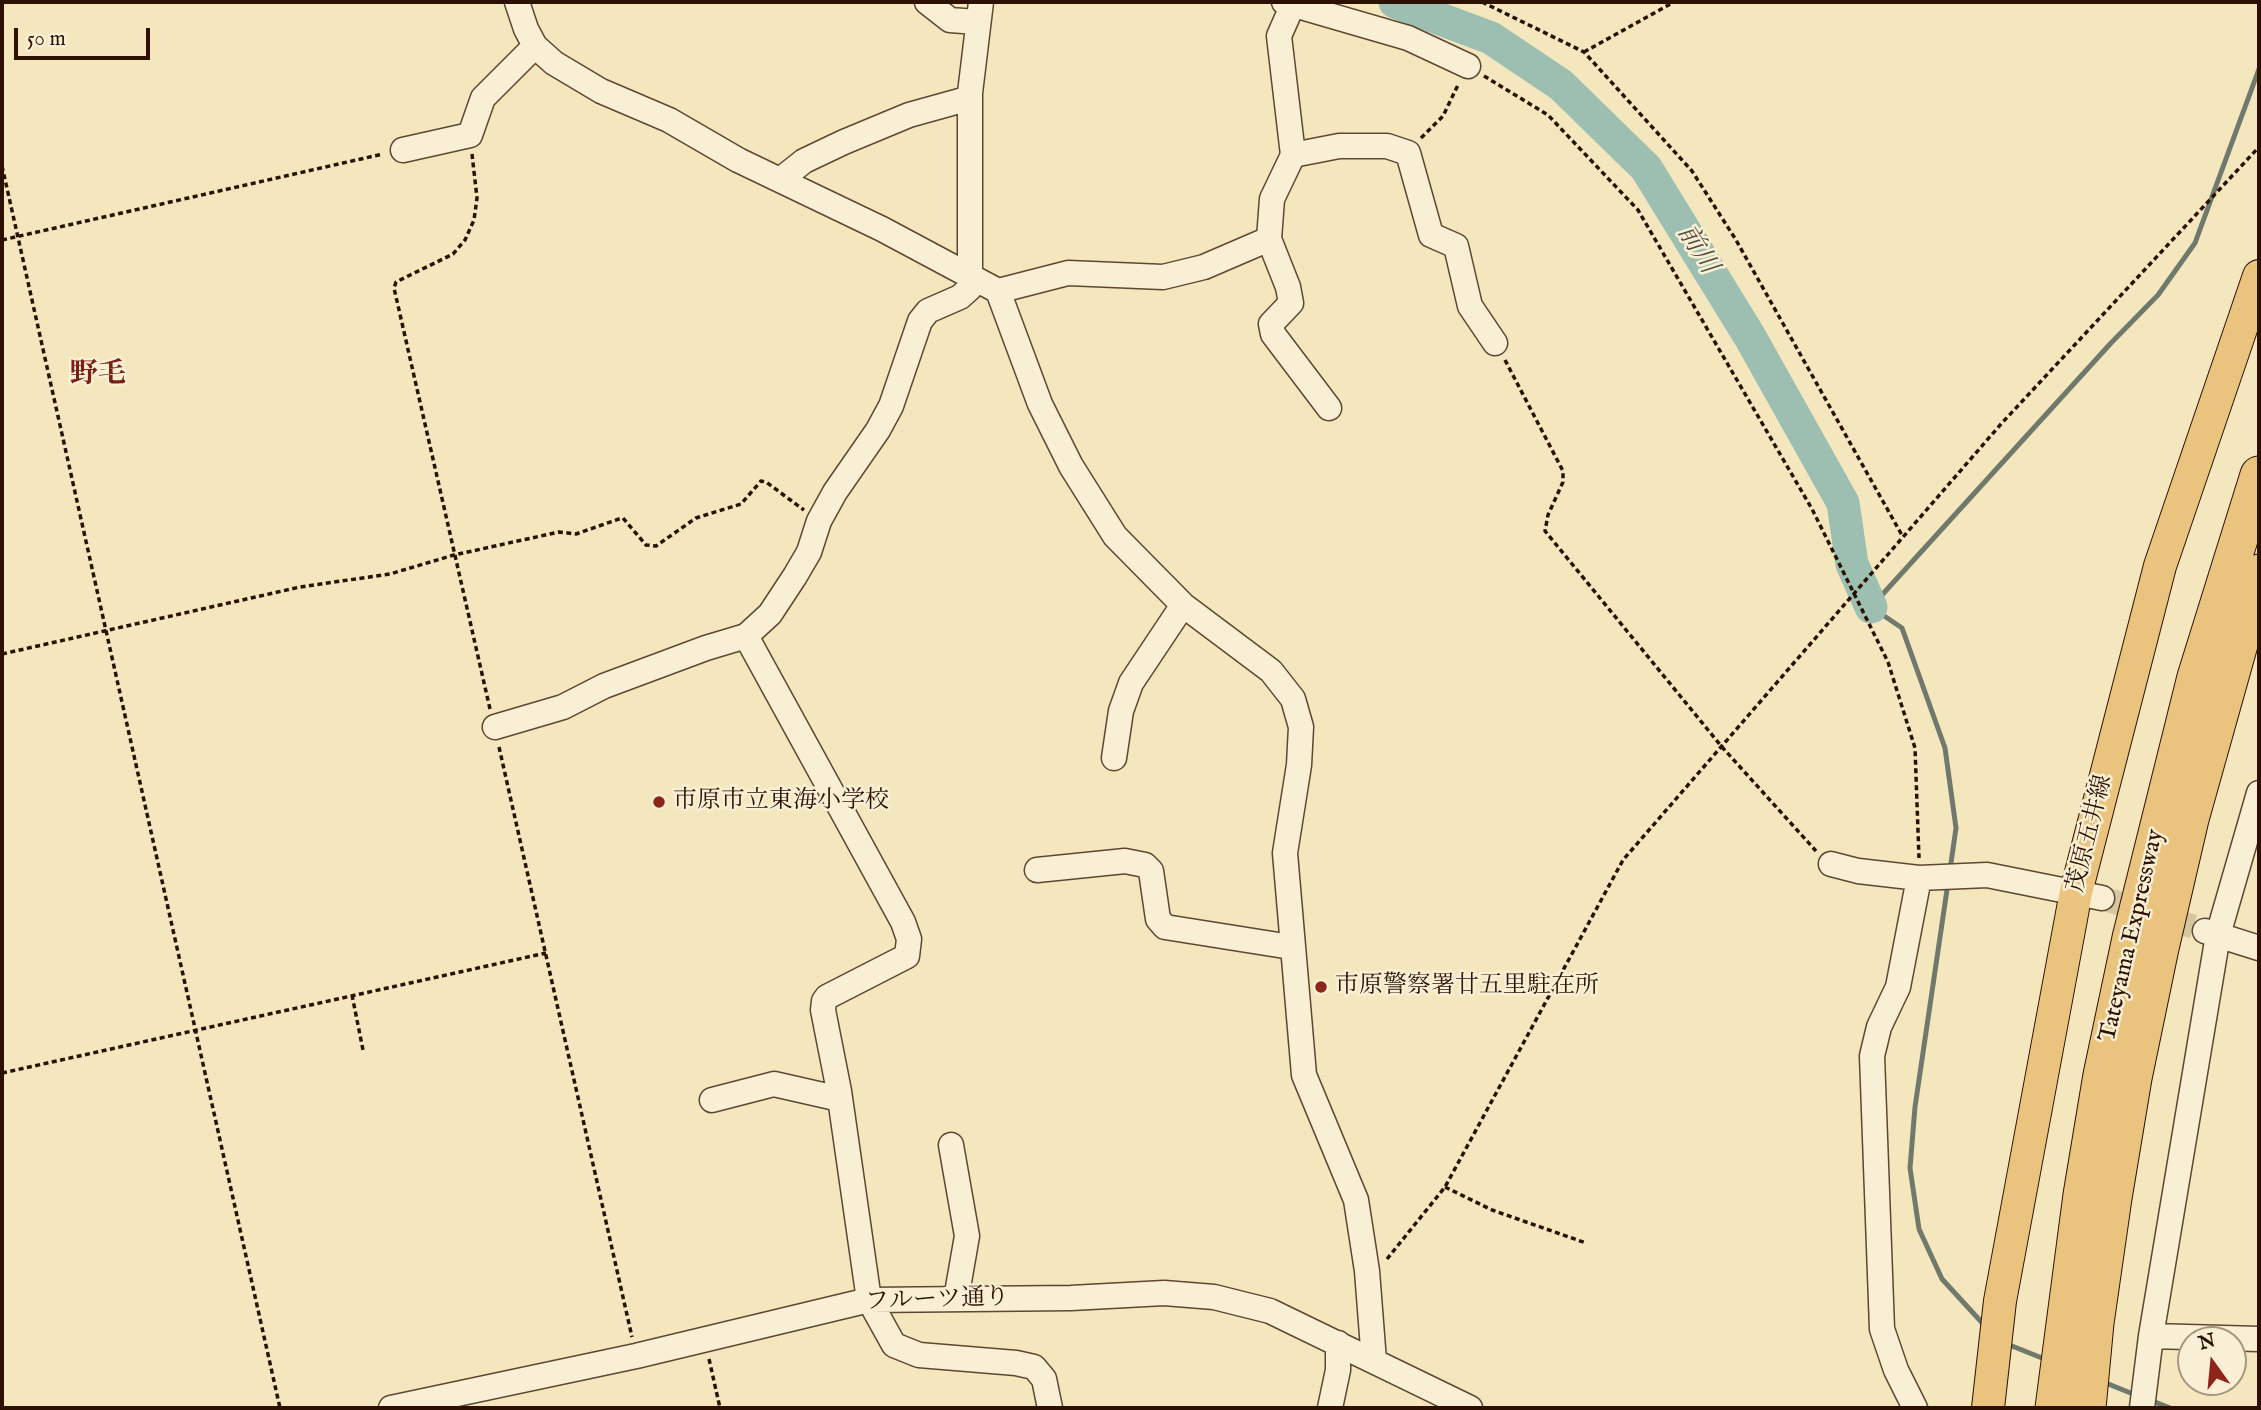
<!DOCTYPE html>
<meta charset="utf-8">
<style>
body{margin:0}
#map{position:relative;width:2261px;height:1410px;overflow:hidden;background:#f5e7bd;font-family:"IM FELL English",serif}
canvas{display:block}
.frame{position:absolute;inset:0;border:4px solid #2c1103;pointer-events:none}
.north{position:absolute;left:2177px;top:1326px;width:70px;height:70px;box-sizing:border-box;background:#f8efd4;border:2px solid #a69680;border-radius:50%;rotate:345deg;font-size:19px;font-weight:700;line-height:28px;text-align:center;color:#2c1103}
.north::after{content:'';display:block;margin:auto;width:24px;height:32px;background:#8f2418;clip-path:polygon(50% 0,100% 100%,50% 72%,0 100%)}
.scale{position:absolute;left:14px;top:28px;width:136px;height:32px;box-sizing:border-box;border:4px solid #2c1103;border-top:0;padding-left:9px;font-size:21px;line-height:24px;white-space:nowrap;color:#2c1103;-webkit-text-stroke:5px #f8efd4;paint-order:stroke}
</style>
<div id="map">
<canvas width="2261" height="1410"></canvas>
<div class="frame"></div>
<div class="north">N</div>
<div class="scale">50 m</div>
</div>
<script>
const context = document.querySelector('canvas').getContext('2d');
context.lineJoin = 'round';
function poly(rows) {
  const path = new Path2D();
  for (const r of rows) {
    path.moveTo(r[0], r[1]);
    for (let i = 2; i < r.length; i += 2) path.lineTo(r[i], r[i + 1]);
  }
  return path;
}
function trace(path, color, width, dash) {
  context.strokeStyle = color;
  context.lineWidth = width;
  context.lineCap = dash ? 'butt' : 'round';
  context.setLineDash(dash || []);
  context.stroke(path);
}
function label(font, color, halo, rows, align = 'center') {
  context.font = font + ' "IM FELL English","Noto Serif JP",serif';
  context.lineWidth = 5;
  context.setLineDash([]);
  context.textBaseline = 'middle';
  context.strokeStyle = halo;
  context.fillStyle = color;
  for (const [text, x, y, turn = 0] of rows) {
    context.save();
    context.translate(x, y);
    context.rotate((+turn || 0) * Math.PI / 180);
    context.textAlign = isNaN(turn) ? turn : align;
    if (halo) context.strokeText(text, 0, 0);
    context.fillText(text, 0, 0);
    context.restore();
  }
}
trace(poly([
 [1950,870,1956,828,1945,748,1902,628,1871,607,2111,343,2158,295,2195,243,2259,69],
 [1948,883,1915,1107,1910,1168,1919,1229,1942,1279,1986,1327],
 [2007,1344,2047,1360],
 [2101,1381,2138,1396],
 [2150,1400,2170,1408]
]), '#6f796c', 5);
trace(poly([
 [1395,2,1491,38,1561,85,1646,168,1750,337,1843,503,1852,564,1871,607]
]), '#9cbfb2', 33);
trace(poly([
 [2102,898,2204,930]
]), '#d7c7a1', 24, [24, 12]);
const minor = poly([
 [517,2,526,29,535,46,554,63,601,91,669,120,738,160,882,229,998,291,1068,273,1163,277,1204,267,1269,239,1272,199,1293,155,1279,36,1294,2],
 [927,2,950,20,977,22],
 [1284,2,1408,38,1468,66],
 [403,150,470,135,483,98,535,46],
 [1293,155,1339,146,1387,146,1408,153,1431,235,1456,246,1470,306,1495,343],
 [780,180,804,161,844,142,909,115,970,98],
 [1269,239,1288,287,1291,303,1271,324,1273,334,1329,408],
 [998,291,1040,404,1071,466,1115,536,1183,605,1271,671,1293,699,1301,727,1299,765,1285,853,1304,1075,1356,1200,1367,1271,1374,1361],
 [746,636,903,922,909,939,907,956,827,997,824,1001,823,1010,839,1091,869,1300,894,1345,919,1355,1016,1363,1034,1367,1044,1379,1050,1408],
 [495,727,563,707,604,686,706,648,746,636,770,614,795,576,809,552,819,521,835,492,878,430,891,406,920,321,928,311,960,297,970,288,970,93,981,2],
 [1114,758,1121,711,1131,683,1183,605],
 [1831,864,1858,871,1919,878,1987,875,2102,898],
 [1037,870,1125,861,1145,865,1151,871,1158,919,1165,927,1291,947],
 [2205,931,2259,948],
 [712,1100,774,1084,840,1099],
 [951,1145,967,1236,956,1299],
 [2151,1336,2259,1339],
 [391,1408,636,1356,869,1300,1071,1298,1164,1293,1214,1297,1270,1311,1470,1408],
 [1330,1408,1338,1370,1338,1343],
 [1915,1408,1896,1370,1882,1329,1872,1056,1879,1027,1898,987,1919,878],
 [2142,1408,2151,1336,2218,935,2259,793]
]);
const major = poly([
 [1988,1408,2000,1301,2076,892,2160,566,2259,276]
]);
const highway = poly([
 [2054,1408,2082,1195,2102,1075,2131,938,2196,677,2259,475],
 [2087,1408,2095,1323,2113,1198,2133,1078,2160,948,2190,819,2259,573]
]);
trace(minor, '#5e4632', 27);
trace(major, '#2c1103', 34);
trace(highway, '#2c1103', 39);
trace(poly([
 [1482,2,1584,52,1692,171,1736,240,1903,537],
 [1584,52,1674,2],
 [1484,76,1548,115,1638,210,1812,509,1888,662,1915,748,1919,858],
 [1421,138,1443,116,1458,85],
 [472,154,477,198,474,220,465,240,453,254,396,282,394,288,490,709],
 [2,166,280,1408],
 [2,240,383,154],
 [1505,360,1563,471,1563,482,1548,515,1545,531,1722,747,1816,851],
 [2,654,300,587,390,574,454,555,559,532,576,534,619,519,623,518,646,545,656,546,696,518,741,504,761,481,766,482,804,510],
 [499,747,632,1337],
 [352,995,363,1050],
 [2,1073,546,953],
 [1445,1187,1492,1210,1586,1243],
 [1387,1259,1445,1187,1623,860,2001,424,2259,147],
 [709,1359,720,1408]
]), '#2c1103', 3.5, [5, 3.5]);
trace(minor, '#f8efd4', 24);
trace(major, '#eac47e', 32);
trace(highway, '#eac47e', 37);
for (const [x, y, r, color] of [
 [659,802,7,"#8f2418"],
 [1321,987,7,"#8f2418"]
]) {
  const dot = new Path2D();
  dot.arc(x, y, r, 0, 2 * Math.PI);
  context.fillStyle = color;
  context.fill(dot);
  trace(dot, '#f8efd4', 2.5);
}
label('24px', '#2c1103', '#f8efd4', [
 ["市原市立東海小学校",673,802],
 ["市原警察署廿五里駐在所",1335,987]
], 'left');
label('24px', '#2c1103', '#f8efd4', [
 ["茂原五井線",2091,834,-76],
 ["Tateyama Expressway",2133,936,-77],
 ["フルーツ通り",937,1301,-2]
]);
label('italic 26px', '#534e40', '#f8efd4', [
 ["前川",1696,250,58]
]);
label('bold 28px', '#7a1f14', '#f8efd4', [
 ["野毛",98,376]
]);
</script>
